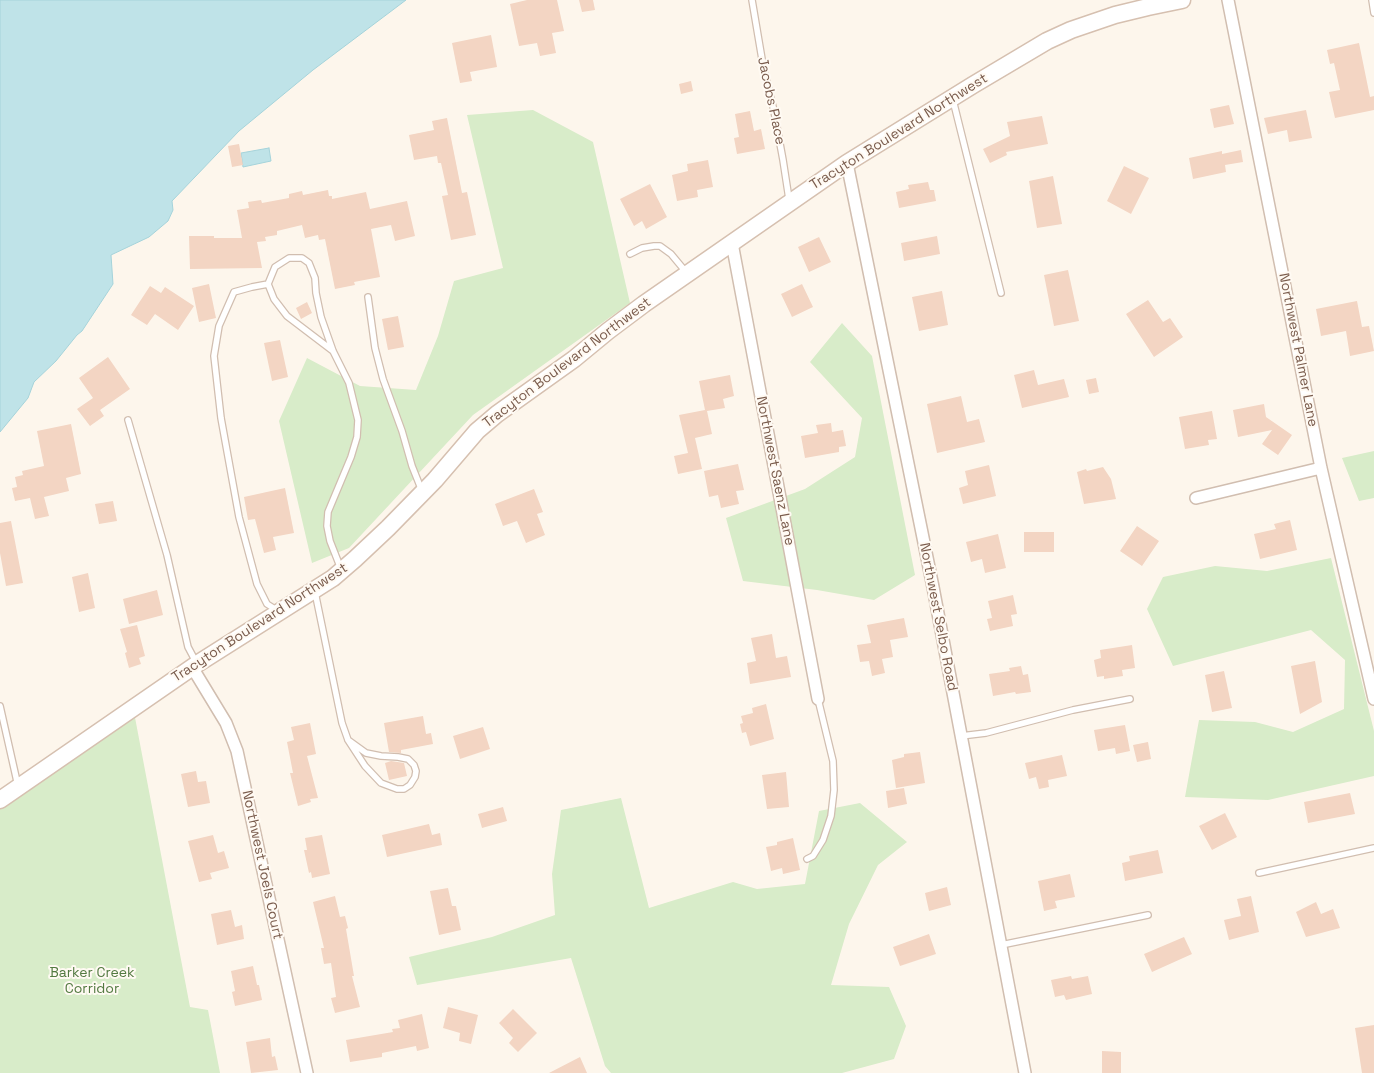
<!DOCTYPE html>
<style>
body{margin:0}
canvas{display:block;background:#fdf6ec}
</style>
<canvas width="1374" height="1073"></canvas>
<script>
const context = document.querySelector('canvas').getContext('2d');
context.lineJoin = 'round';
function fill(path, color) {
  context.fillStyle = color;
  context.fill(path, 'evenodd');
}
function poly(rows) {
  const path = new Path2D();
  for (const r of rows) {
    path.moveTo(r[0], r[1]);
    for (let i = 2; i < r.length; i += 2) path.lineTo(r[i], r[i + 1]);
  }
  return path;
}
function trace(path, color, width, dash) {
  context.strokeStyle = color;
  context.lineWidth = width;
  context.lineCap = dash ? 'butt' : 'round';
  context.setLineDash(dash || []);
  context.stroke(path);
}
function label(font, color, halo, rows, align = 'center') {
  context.font = font + ' "Space Grotesk",sans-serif';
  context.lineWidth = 4;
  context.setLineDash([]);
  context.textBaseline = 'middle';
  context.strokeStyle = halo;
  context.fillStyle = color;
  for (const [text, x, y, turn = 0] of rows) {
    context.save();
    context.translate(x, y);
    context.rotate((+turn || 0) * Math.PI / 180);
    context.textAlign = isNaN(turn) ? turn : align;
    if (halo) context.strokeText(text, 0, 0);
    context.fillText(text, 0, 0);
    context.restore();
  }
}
fill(poly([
 [533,110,593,142,630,303,473,415,349,548,312,563,279,421,307,358,360,386,416,390,438,336,454,281,503,268,467,115],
 [842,323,872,356,915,575,874,600,817,590,743,581,726,518,805,489,855,457,862,418,810,362],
 [1374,451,1374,498,1359,501,1342,458],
 [1331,558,1374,731,1374,776,1268,800,1185,797,1199,720,1255,722,1293,732,1344,709,1345,660,1311,630,1173,666,1147,609,1163,577,1215,566,1267,571],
 [133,707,190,1007,208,1010,220,1073,0,1073,0,800],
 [621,798,649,908,733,882,757,889,805,884,819,811,860,803,907,842,878,865,849,924,831,985,889,987,906,1026,894,1059,842,1073,611,1073,605,1066,571,958,417,985,409,957,492,937,555,915,552,874,561,810]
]), '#d8ecc9');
const water = poly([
 [0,0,406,0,313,70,239,131,172,201,173,210,168,221,149,237,111,255,113,284,82,331,77,335,56,361,34,382,28,398,0,432,0,0],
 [269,148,271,161,243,167,241,153,269,148]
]);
fill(water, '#bfe3e8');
trace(water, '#a5d3da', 1);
fill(poly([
 [527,0,557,0,564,31,552,33,556,53,540,56,537,43,519,46,510,4],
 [579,0,593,0,595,10,582,12],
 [491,35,497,67,470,72,472,81,460,83,452,43],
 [1359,43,1370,97,1374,96,1374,110,1335,118,1329,92,1340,90,1334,63,1330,64,1327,50],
 [691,81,693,91,681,94,679,84],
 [1229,105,1234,124,1214,128,1210,109],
 [1306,110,1312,138,1289,142,1287,130,1268,134,1264,118],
 [750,111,754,131,761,129,765,149,737,154,734,138,739,137,735,114],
 [1042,116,1048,144,1006,152,1007,155,990,163,983,149,1010,136,1007,122],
 [447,118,462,193,467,192,476,235,451,240,442,196,448,195,441,163,438,163,437,156,414,160,409,135,434,130,432,121],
 [239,144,243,165,232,167,228,146],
 [1241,150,1243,162,1225,165,1226,172,1193,179,1189,158,1222,151,1222,154],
 [708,160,713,187,697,190,698,197,677,201,672,175,688,171,687,164],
 [1124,166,1149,178,1131,214,1107,201],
 [1053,176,1062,224,1037,228,1029,181],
 [928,182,930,190,934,190,936,201,899,208,896,192,909,189,908,185],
 [650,184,667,217,646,229,642,221,634,226,620,199],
 [328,190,329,196,332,196,332,199,366,192,370,209,407,201,415,236,395,241,391,225,371,229,380,277,354,282,355,285,335,289,325,239,319,240,318,235,305,238,302,225,277,231,277,235,265,237,266,241,257,242,262,268,190,269,189,236,214,236,214,238,242,238,237,210,249,208,248,202,261,200,262,203,289,198,289,194,302,191,303,195],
 [937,236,940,254,904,261,901,243],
 [819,237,831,262,809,272,798,247],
 [1068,270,1079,321,1054,326,1044,275],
 [209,284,216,318,199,322,192,288],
 [802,284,813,307,792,317,781,294],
 [150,286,161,293,165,287,194,306,178,330,155,314,147,325,131,315],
 [942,291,948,325,919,331,912,297],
 [1148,300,1163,322,1170,318,1183,337,1154,357,1126,314],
 [1357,301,1362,327,1369,326,1374,351,1350,356,1346,331,1321,336,1316,309],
 [307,302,312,313,301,319,296,308],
 [398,316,404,347,388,350,382,319],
 [280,340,288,377,272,381,264,343],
 [108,357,130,389,100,410,104,416,90,426,77,409,93,398,79,378],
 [1034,370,1038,385,1064,379,1069,397,1022,408,1014,375],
 [730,375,734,396,723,399,725,408,707,411,712,434,695,438,702,469,678,474,674,456,688,453,679,415,705,410,699,381],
 [1096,378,1099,392,1089,394,1086,380],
 [961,396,967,422,979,419,985,442,937,453,927,404],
 [1264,404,1266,417,1292,435,1278,455,1262,444,1272,430,1238,437,1233,410],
 [1212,411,1217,439,1208,440,1209,445,1185,449,1179,417],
 [831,423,832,432,843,430,846,446,839,447,839,452,805,458,801,436,818,433,816,425],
 [71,424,81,474,66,478,69,491,44,497,49,516,35,519,30,498,15,501,12,488,17,487,15,477,23,475,22,471,44,466,37,431],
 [738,464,744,490,736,491,739,504,721,508,718,495,709,497,704,471],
 [989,465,996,496,963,504,959,488,968,485,965,471],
 [1103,467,1111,479,1116,499,1084,504,1077,472,1086,469,1087,471],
 [285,488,294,533,273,537,276,550,264,553,255,519,248,520,244,497],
 [534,489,543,512,537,514,545,535,526,543,517,521,503,526,495,504],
 [113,501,117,521,99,524,95,504],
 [1290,520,1297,550,1260,559,1254,534,1276,529,1274,524],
 [11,521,23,583,6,586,0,553,0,523],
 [1137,526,1159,541,1142,566,1120,551],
 [1024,532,1054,532,1054,552,1024,552],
 [998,534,1006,568,985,573,982,559,971,562,966,542],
 [88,573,95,608,79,612,72,577],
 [157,590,163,615,129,624,123,599],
 [1013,595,1017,614,1011,615,1013,626,990,631,987,619,992,618,988,601],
 [904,618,908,637,890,640,893,657,882,659,885,673,872,676,869,661,860,662,857,645,871,643,867,625],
 [137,625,145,656,139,658,141,664,129,668,125,653,127,652,120,629],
 [772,634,776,658,787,656,791,677,750,684,747,663,756,661,751,638],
 [1132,645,1135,668,1122,670,1123,676,1104,679,1104,676,1097,677,1094,660,1101,658,1100,650],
 [1315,661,1322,702,1300,714,1291,666],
 [1021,666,1023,675,1028,674,1031,692,1016,694,1015,692,993,696,989,674,1010,671,1009,668],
 [1224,671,1232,708,1212,712,1205,675],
 [766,704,774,739,750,746,746,732,742,733,740,724,743,723,741,716,753,713,752,708],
 [423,716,426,734,431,733,433,744,401,750,401,753,389,752,384,723],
 [310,723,316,754,307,756,318,798,310,799,311,802,298,806,290,773,293,773,287,742,294,740,291,727],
 [1125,725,1130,751,1116,754,1115,748,1098,751,1094,730],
 [483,727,490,749,460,759,453,736],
 [1148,742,1151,759,1137,762,1133,745],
 [920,752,925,783,896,788,892,760,904,757,904,754],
 [1062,755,1067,776,1048,780,1049,787,1039,789,1036,777,1029,779,1025,763],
 [391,761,404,763,407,776,389,780,385,763],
 [196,771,198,782,206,781,210,803,188,807,181,774],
 [786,772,789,807,767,809,762,775],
 [904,788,907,804,888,808,886,791],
 [1350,793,1355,814,1308,823,1304,802],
 [503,807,507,821,482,828,478,814],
 [1225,813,1237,837,1212,850,1199,826],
 [429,824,432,835,440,833,442,845,387,857,382,835],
 [213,835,218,853,224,851,229,868,210,873,212,879,199,882,188,841],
 [322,835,330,874,312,878,311,872,309,873,304,850,307,850,305,838],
 [793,838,800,870,783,874,782,868,771,871,766,847,777,845,777,842],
 [1158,850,1163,873,1125,881,1122,863,1130,861,1129,856],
 [1070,874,1075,897,1055,901,1057,908,1044,911,1038,881],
 [947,887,951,905,929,911,925,893],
 [448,888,452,906,456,906,461,930,439,935,430,891],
 [335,896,340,917,345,916,348,928,346,929,354,976,352,976,360,1007,335,1013,331,998,336,997,331,963,324,964,321,948,324,948,313,902],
 [1251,896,1259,932,1229,940,1224,920,1241,916,1237,899],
 [1316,902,1321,914,1333,909,1340,928,1306,937,1296,912],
 [231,910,235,927,242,925,244,939,217,945,211,914],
 [929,934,936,954,900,966,893,947],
 [1184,937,1192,954,1152,972,1144,954],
 [253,966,257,985,259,985,262,1000,235,1006,232,992,235,991,231,971],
 [1071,976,1072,979,1088,976,1092,994,1066,1000,1064,995,1055,997,1051,980],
 [448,1007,478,1015,471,1044,459,1041,460,1033,443,1028],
 [513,1009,537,1033,518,1052,509,1043,513,1038,499,1023],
 [422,1014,429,1048,417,1051,416,1046,382,1053,382,1057,350,1062,346,1040,393,1032,392,1029,400,1028,398,1020],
 [1374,1025,1374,1073,1362,1073,1355,1028],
 [270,1038,272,1057,275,1056,278,1070,251,1073,246,1042],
 [1102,1051,1121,1052,1121,1073,1102,1073],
 [580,1057,587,1073,549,1073]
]), '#f3d5c3');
const service = poly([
 [752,0,763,65,774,111,783,160,789,199],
 [1372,0,1374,13],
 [953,100,1001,293],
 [630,254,642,248,654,246,660,246,671,254,686,272],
 [268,284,252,287,234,292,219,326,214,356,221,418,239,517,257,584,267,604,278,611],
 [368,297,375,348,383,379,402,431,412,466,422,491],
 [333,351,287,316,274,299,268,284,275,267,289,258,302,258,309,263,315,278,316,293,321,317,333,351,349,383,358,420,357,437,351,457,328,512,327,526,330,541,341,569],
 [128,420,167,555,188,647,196,662],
 [315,592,342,723,348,740,365,766,381,783,397,789,404,789,410,785,415,777,416,771,414,765,408,759,398,757,381,756,366,753,348,740],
 [0,706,18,786],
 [961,736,986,733,1073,710,1130,699],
 [807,859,813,856,823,840,831,816,834,790,833,761,818,699],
 [1259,873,1374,848],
 [1001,945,1148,915]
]);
const minor = poly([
 [1228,0,1321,468,1374,699],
 [847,163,933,587,1025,1073],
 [732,243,818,699],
 [1196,498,1321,468],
 [192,667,226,723,237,751,307,1073]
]);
const secondary = poly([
 [0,800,197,664,333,578,355,559,388,528,435,480,477,431,497,414,574,359,608,331,644,304,847,163,973,85,1047,41,1071,30,1115,15,1148,7,1182,0]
]);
trace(service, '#d1beb0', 8);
trace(minor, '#d1beb0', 14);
trace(secondary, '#d6c0b0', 19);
trace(service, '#fff', 5.5);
trace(minor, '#fff', 11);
trace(secondary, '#fff', 16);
label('14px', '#7a5c4d', '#fffaf3', [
 ["Jacobs Place",771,101,78],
 ["Tracyton Boulevard Northwest",899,132,-32],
 ["Northwest Palmer Lane",1298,350,79],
 ["Tracyton Boulevard Northwest",567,363,-37],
 ["Northwest Saenz Lane",775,471,79],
 ["Northwest Selbo Road",938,617,79],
 ["Tracyton Boulevard Northwest",260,623,-33],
 ["Northwest Joels Court",262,865,78]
]);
label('14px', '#537a41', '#fffaf3', [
 ["Barker Creek",92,973],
 ["Corridor",92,989]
]);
</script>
